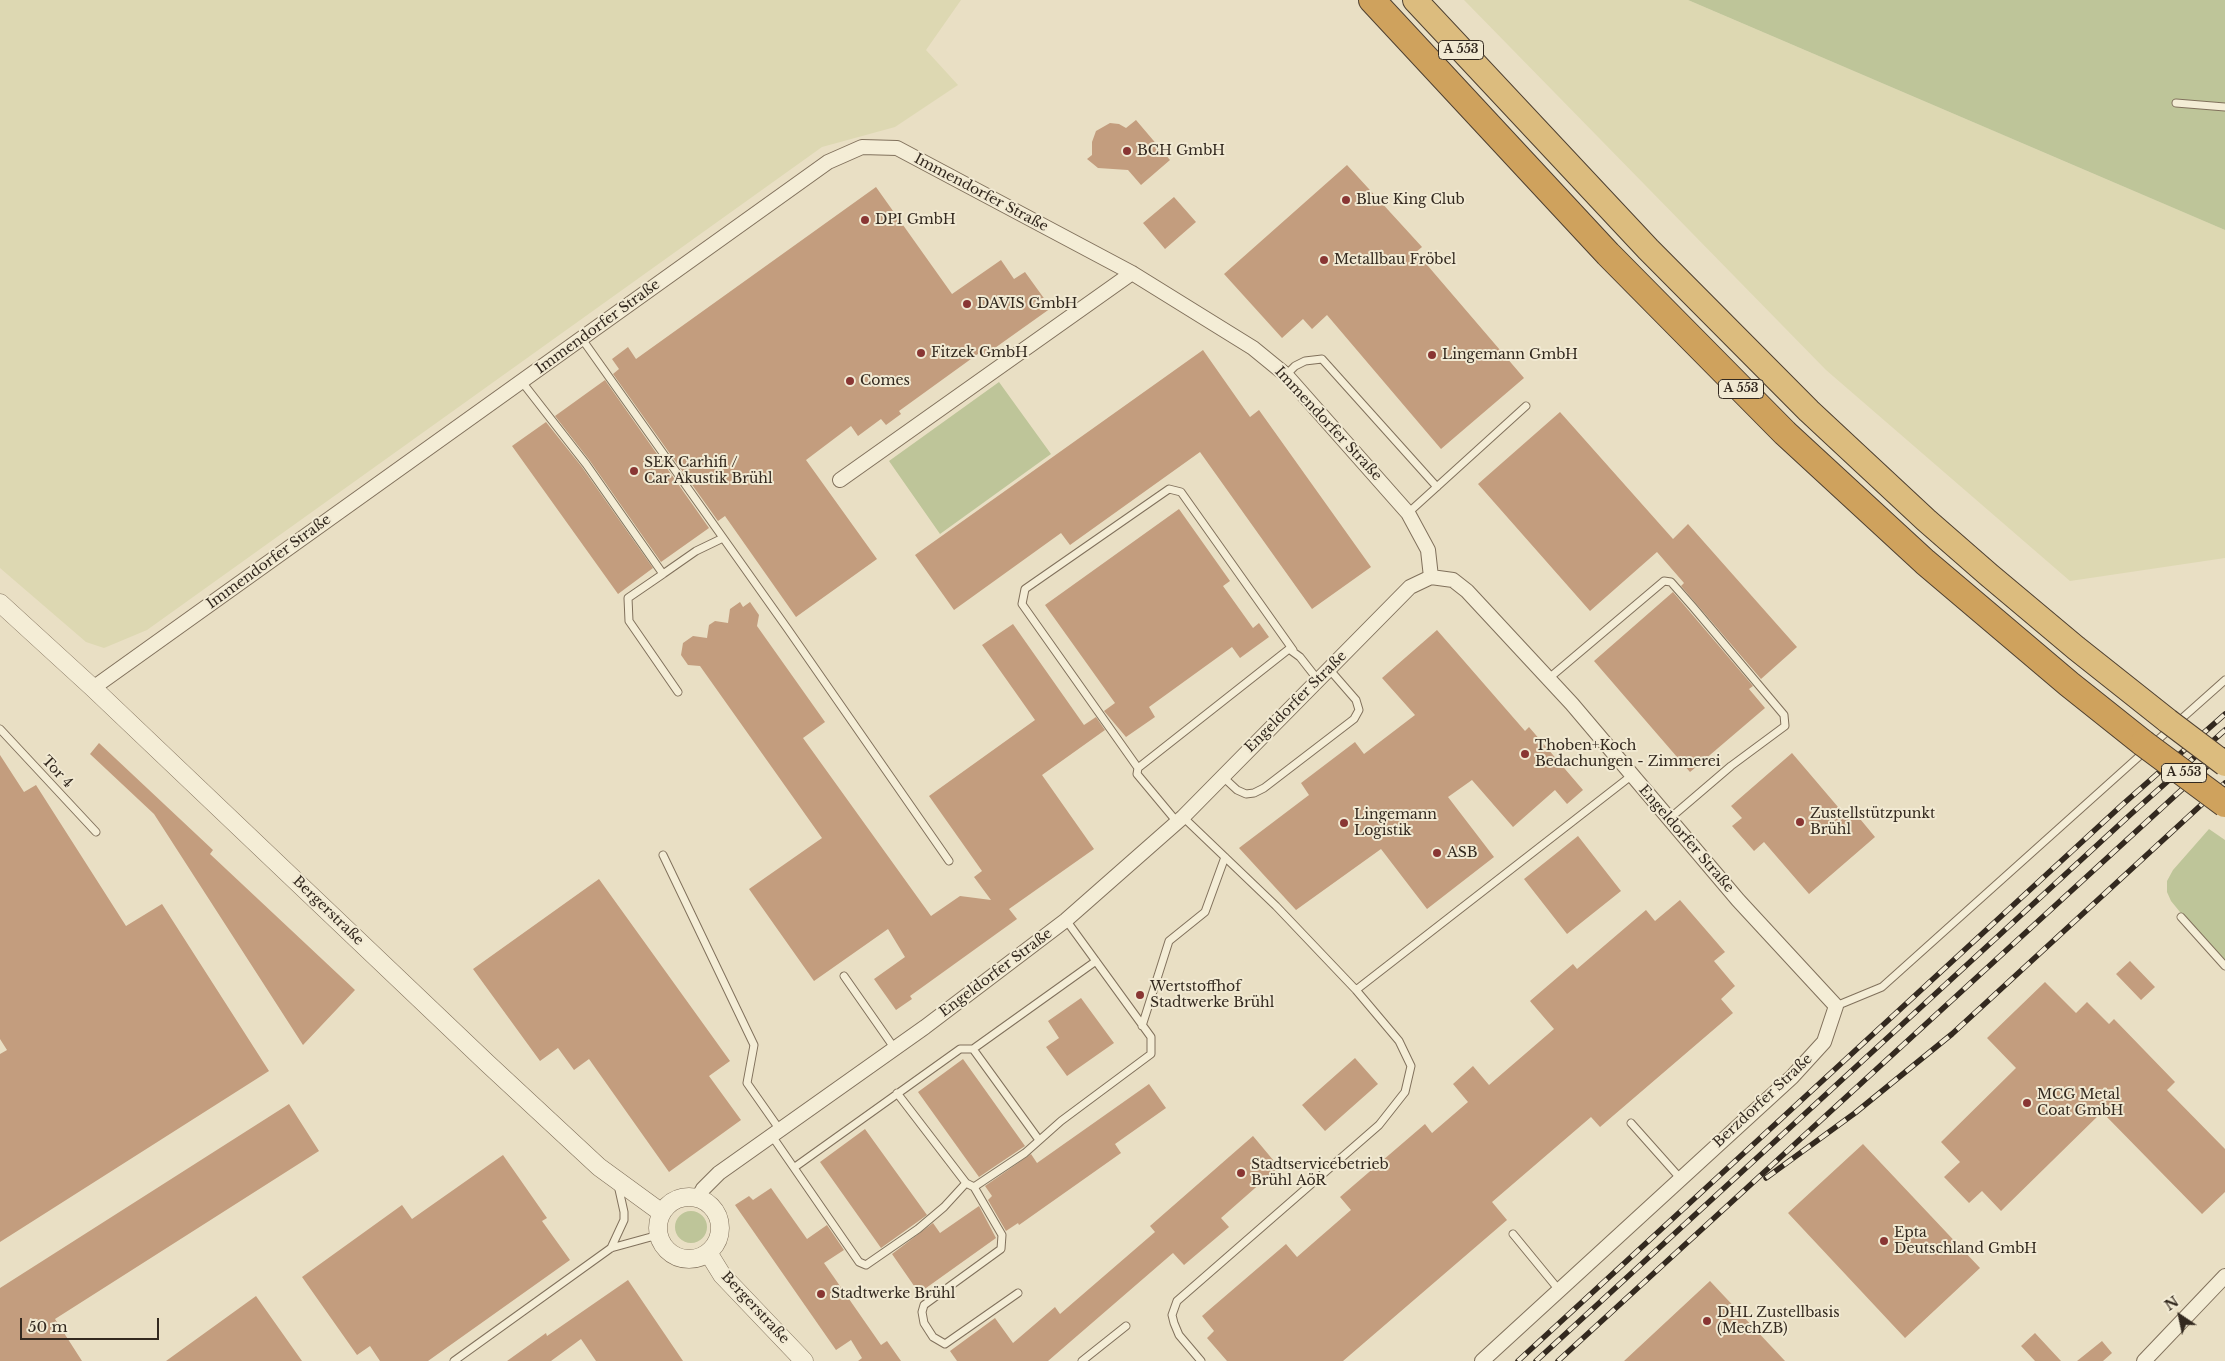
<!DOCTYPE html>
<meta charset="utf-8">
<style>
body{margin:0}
#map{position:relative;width:2225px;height:1361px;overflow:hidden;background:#e9dfc4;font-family:"Libre Baskerville",serif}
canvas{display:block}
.north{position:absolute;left:2155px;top:1291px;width:50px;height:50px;-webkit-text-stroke:4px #f1e9d2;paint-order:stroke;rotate:326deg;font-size:14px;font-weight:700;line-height:20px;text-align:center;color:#33291f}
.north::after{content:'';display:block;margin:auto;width:18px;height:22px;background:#33291f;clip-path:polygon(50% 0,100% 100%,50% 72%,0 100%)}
.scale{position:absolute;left:20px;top:1318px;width:139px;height:22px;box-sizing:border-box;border:2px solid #33291f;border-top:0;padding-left:6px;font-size:15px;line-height:18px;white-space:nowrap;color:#33291f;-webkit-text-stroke:4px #f1e9d2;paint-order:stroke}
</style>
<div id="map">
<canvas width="2225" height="1361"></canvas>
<div class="north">N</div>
<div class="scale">50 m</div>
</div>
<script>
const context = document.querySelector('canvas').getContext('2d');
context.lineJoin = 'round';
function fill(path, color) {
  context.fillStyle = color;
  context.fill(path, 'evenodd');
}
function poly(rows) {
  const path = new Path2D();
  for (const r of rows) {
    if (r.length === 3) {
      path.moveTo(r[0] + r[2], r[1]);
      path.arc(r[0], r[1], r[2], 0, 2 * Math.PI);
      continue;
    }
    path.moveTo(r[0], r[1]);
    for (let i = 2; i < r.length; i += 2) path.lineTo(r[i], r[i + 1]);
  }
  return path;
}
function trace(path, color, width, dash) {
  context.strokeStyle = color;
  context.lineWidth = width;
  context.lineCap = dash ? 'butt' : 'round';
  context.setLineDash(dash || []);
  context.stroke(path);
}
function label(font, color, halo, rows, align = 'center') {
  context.font = font + ' "Libre Baskerville",serif';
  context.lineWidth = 4;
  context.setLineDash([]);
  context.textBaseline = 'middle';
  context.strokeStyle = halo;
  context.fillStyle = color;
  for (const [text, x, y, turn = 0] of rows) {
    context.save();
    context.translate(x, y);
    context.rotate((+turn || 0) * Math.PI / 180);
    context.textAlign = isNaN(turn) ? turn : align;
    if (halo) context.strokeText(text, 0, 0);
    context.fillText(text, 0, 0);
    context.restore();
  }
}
fill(poly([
 [0,0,961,0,926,50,958,85,895,127,822,147,147,630,104,648,86,642,0,568],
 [1464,0,1688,0,2225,230,2225,558,2070,581,1826,370]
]), '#ddd8b2');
fill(poly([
 [1688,0,2225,0,2225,230],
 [999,382,1051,454,940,534,889,461],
 [2209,829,2225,840,2225,967,2171,901,2167,892,2167,881,2173,870],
 [691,1227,16]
]), '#bec599');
fill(poly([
 [1136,120,1170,160,1141,185,1128,170,1098,168,1087,159,1092,155,1092,142,1096,131,1110,123,1119,124,1126,128],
 [1347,165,1422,247,1416,252,1524,378,1441,449,1327,315,1312,329,1303,319,1282,338,1224,274],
 [876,187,952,294,1001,260,1014,279,1025,272,1051,308,985,355,982,351,899,411,901,414,886,425,881,419,858,436,851,426,806,460,877,559,796,617,725,516,718,521,613,374,619,369,612,359,628,347,636,359],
 [1174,197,1196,222,1165,249,1143,223],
 [1203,350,1250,417,1259,410,1371,567,1312,609,1200,452,1070,545,1061,533,954,610,915,555],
 [605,380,709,528,661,562,590,461,555,416],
 [1560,412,1673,539,1688,524,1797,647,1761,679,1681,586,1684,583,1657,552,1590,611,1478,484],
 [546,422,582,467,653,568,618,594,512,446],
 [1179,509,1230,581,1223,586,1253,628,1259,623,1269,637,1240,658,1232,647,1149,707,1155,717,1126,737,1104,711,1115,703,1045,605],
 [1673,592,1753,686,1749,689,1765,708,1690,772,1594,661],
 [740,602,743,607,750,602,759,615,757,626,825,722,803,738,931,916,960,896,991,900,974,877,982,871,929,796,1035,720,982,645,1013,624,1084,725,1096,717,1105,730,1042,775,1094,849,1009,909,1017,919,910,996,912,999,896,1010,874,979,905,957,888,929,814,981,749,889,822,838,700,666,688,665,681,655,683,643,693,636,707,638,709,625,715,621,728,623,730,609],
 [1437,630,1525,731,1529,727,1583,790,1567,804,1555,790,1513,827,1472,780,1448,797,1494,857,1427,909,1381,849,1296,910,1239,848,1309,795,1301,783,1355,742,1364,754,1415,715,1382,678],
 [99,743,213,850,210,854,355,990,303,1045,154,814,90,754],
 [1792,753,1844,814,1851,808,1875,837,1809,894,1764,842,1754,851,1732,826,1742,818,1731,806],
 [0,755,24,792,36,785,126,926,162,904,269,1071,0,1242,0,1054,7,1050,0,1039],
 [1578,836,1621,891,1567,934,1524,879],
 [599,879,730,1061,709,1076,741,1120,669,1172,589,1059,574,1070,558,1048,540,1061,473,969],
 [1680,900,1725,952,1714,961,1735,986,1721,999,1733,1013,1600,1127,1591,1117,1492,1202,1507,1220,1343,1361,1227,1361,1207,1338,1214,1331,1202,1316,1286,1244,1297,1257,1351,1210,1340,1197,1425,1124,1432,1133,1468,1102,1453,1084,1473,1066,1489,1085,1554,1029,1530,1001,1573,964,1577,969,1646,910,1655,921],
 [2130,961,2155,987,2141,1000,2116,974],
 [2045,982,2076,1013,2087,1002,2109,1024,2114,1019,2175,1082,2167,1090,2225,1149,2225,1192,2202,1214,2102,1112,2001,1211,1982,1191,1969,1203,1944,1177,1960,1162,1941,1142,2016,1068,1987,1038],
 [1081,998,1114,1043,1067,1076,1046,1047,1059,1038,1048,1021],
 [1355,1058,1378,1084,1325,1131,1302,1105],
 [963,1059,1025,1146,979,1177,918,1092],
 [1149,1084,1166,1108,1115,1144,1121,1153,1019,1225,1018,1223,1006,1231,988,1200,992,1196,985,1186,1031,1154,1037,1163],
 [289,1104,319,1151,55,1319,82,1361,0,1361,0,1288],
 [865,1129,927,1215,881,1248,820,1162],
 [1253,1136,1279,1167,1221,1218,1229,1227,1184,1265,1173,1253,1048,1361,957,1361,950,1351,995,1318,1013,1343,1055,1307,1060,1314,1155,1232,1150,1226],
 [1863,1144,1980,1268,1905,1338,1788,1213],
 [503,1155,547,1218,542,1221,570,1260,428,1361,380,1361,370,1346,357,1355,302,1277,402,1205,412,1219],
 [771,1188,807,1239,827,1225,844,1250,824,1263,881,1345,887,1341,901,1361,858,1361,862,1358,851,1340,836,1350,735,1205,749,1196,753,1200],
 [979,1206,996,1238,919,1293,892,1254,933,1223,940,1233],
 [628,1280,683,1361,596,1361,581,1339,551,1361,507,1361,546,1333,547,1336],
 [1710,1281,1785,1361,1624,1361],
 [256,1296,302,1361,166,1361],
 [2035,1333,2061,1361,2035,1361,2021,1346],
 [2102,1341,2112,1353,2103,1361,2077,1361]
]), '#c39d7e');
const service = poly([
 [2176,103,2225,107],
 [582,339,787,628,949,861],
 [1286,375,1295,366,1305,361,1322,359,1437,487],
 [522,382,586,464,663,574,696,551,723,538],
 [1408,513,1526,406],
 [663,574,628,598,629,621,678,692],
 [1548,679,1664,581,1671,582,1693,607,1784,715,1785,726,1731,766,1669,819],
 [0,729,96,832],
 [2152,745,2225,680],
 [1138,768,1022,604,1025,589,1169,489,1181,492,1293,650],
 [1222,776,1237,790,1246,794,1254,793,1264,788,1354,719,1359,710,1356,700,1329,669],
 [1183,817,1276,906,1356,990,1399,1041,1411,1066,1405,1092,1379,1125,1177,1301,1172,1315,1174,1323,1179,1335,1201,1361],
 [1177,822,1137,774,1138,768,1289,649,1300,657,1318,680],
 [663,855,754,1045,747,1083,780,1130],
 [2181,917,2225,966],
 [844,976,895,1049],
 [1356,990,1631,776],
 [1836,1006,1882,987,2144,752],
 [1142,1026,1169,941,1205,912,1225,857],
 [897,1093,966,1183,974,1187,1025,1153,1061,1121,1151,1054,1151,1037,1066,920],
 [1631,1123,1680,1178],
 [772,1136,859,1262,866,1265,918,1229,944,1207,966,1183],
 [1039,1140,973,1049,1096,961],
 [795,1167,960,1049,973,1049],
 [974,1187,1002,1235,1001,1249,924,1305,922,1312,924,1323,933,1337,945,1344,1018,1293],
 [1513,1234,1559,1290],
 [611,1248,624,1220,624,1212,618,1185],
 [454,1361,611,1248,651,1237,659,1239],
 [1082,1361,1126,1326]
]);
const minor = poly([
 [840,480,1132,273],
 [93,688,828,162,862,147,897,148,1132,273,1253,348,1286,375,1408,513,1428,550,1431,577],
 [698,1198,703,1189,719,1173,925,1027,1066,920,1183,817,1410,587,1431,577,1453,580,1467,591,1572,704,1738,900,1836,1006,1824,1042,1792,1077,1482,1361],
 [2144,1361,2225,1276]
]);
const tertiary = poly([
 [0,603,93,688,487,1063,599,1167,662,1213],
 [689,1228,31],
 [709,1254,722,1275,804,1361]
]);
const trunk = poly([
 [1415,0,1648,249,1809,411,1926,520,1989,575,2076,648,2168,721]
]);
const motorway = poly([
 [1372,0,1608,254,1785,433,1925,562,2069,684,2143,743]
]);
trace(service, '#81715c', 9);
trace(minor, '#81715c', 16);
trace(tertiary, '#81715c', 19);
trace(trunk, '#4f4030', 26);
trace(motorway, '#4f4030', 28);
trace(service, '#f4edd6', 7);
trace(minor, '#f4edd6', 14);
trace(tertiary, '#f4edd6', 18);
trace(trunk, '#dcbc7e', 24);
trace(motorway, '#cfa25d', 26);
const rail = poly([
 [1766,1178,1855,1113,1952,1034,2225,783],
 [1518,1361,2122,805,2225,714],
 [1536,1361,2131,814,2225,730],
 [1558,1361,2225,750]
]);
trace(rail, '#33291f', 5.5);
trace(rail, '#f1e9d2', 4, [11]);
const trunkBridge = poly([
 [2168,721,2225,764]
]);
const motorwayBridge = poly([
 [2143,743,2225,804]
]);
trace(trunkBridge, '#4f4030', 26, []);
trace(motorwayBridge, '#4f4030', 28, []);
trace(trunkBridge, '#dcbc7e', 24);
trace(motorwayBridge, '#cfa25d', 26);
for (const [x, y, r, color] of [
 [1127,151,5,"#893633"],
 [1346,200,5,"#893633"],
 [865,220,5,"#893633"],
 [1324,260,5,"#893633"],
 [967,304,5,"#893633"],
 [921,353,5,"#893633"],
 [1432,355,5,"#893633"],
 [850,381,5,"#893633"],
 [634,471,5,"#893633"],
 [1525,754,5,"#893633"],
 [1800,822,5,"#893633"],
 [1344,823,5,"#893633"],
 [1437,853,5,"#893633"],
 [1140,995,5,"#893633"],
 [2027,1103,5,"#893633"],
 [1241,1173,5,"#893633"],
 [1884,1241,5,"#893633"],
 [821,1294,5,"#893633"],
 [1707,1321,5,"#893633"]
]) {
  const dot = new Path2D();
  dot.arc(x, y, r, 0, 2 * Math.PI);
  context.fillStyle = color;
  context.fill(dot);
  trace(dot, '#f1e9d2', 2);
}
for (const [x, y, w] of [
 [1461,50,45],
 [1741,389,45],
 [2184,773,45]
]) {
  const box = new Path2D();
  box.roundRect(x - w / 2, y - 9.5, w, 19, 4);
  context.fillStyle = '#f1e9d2';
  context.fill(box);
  trace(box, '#33291f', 1);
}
label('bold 12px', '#33291f', null, [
 ["A 553",1461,50],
 ["A 553",1741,389],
 ["A 553",2184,773]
]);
label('14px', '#33291f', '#f1e9d2', [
 ["BCH GmbH",1137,151],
 ["Blue King Club",1356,200],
 ["DPI GmbH",875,220],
 ["Metallbau Fröbel",1334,260],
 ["DAVIS GmbH",977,304],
 ["Fitzek GmbH",931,353],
 ["Lingemann GmbH",1442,355],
 ["Comes",860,381],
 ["SEK Carhifi /",644,463],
 ["Car Akustik Brühl",644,479],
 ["Thoben+Koch",1535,746],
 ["Bedachungen - Zimmerei",1535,762],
 ["Zustellstützpunkt",1810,814],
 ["Brühl",1810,830],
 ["Lingemann",1354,815],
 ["Logistik",1354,831],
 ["ASB",1447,853],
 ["Wertstoffhof",1150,987],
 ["Stadtwerke Brühl",1150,1003],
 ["MCG Metal",2037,1095],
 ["Coat GmbH",2037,1111],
 ["Stadtservicebetrieb",1251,1165],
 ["Brühl AöR",1251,1181],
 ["Epta",1894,1233],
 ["Deutschland GmbH",1894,1249],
 ["Stadtwerke Brühl",831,1294],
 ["DHL Zustellbasis",1717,1313],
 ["(MechZB)",1717,1329]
], 'left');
label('14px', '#33291f', '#f1e9d2', [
 ["Immendorfer Straße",981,193,28],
 ["Immendorfer Straße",598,327,-36],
 ["Immendorfer Straße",1328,424,47],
 ["Immendorfer Straße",269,562,-36],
 ["Engeldorfer Straße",1296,702,-45],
 ["Tor 4",57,772,47],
 ["Engeldorfer Straße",1686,839,49],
 ["Bergerstraße",328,911,44],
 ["Engeldorfer Straße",996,973,-37],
 ["Berzdorfer Straße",1763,1101,-43],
 ["Bergerstraße",755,1308,47]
]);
</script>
